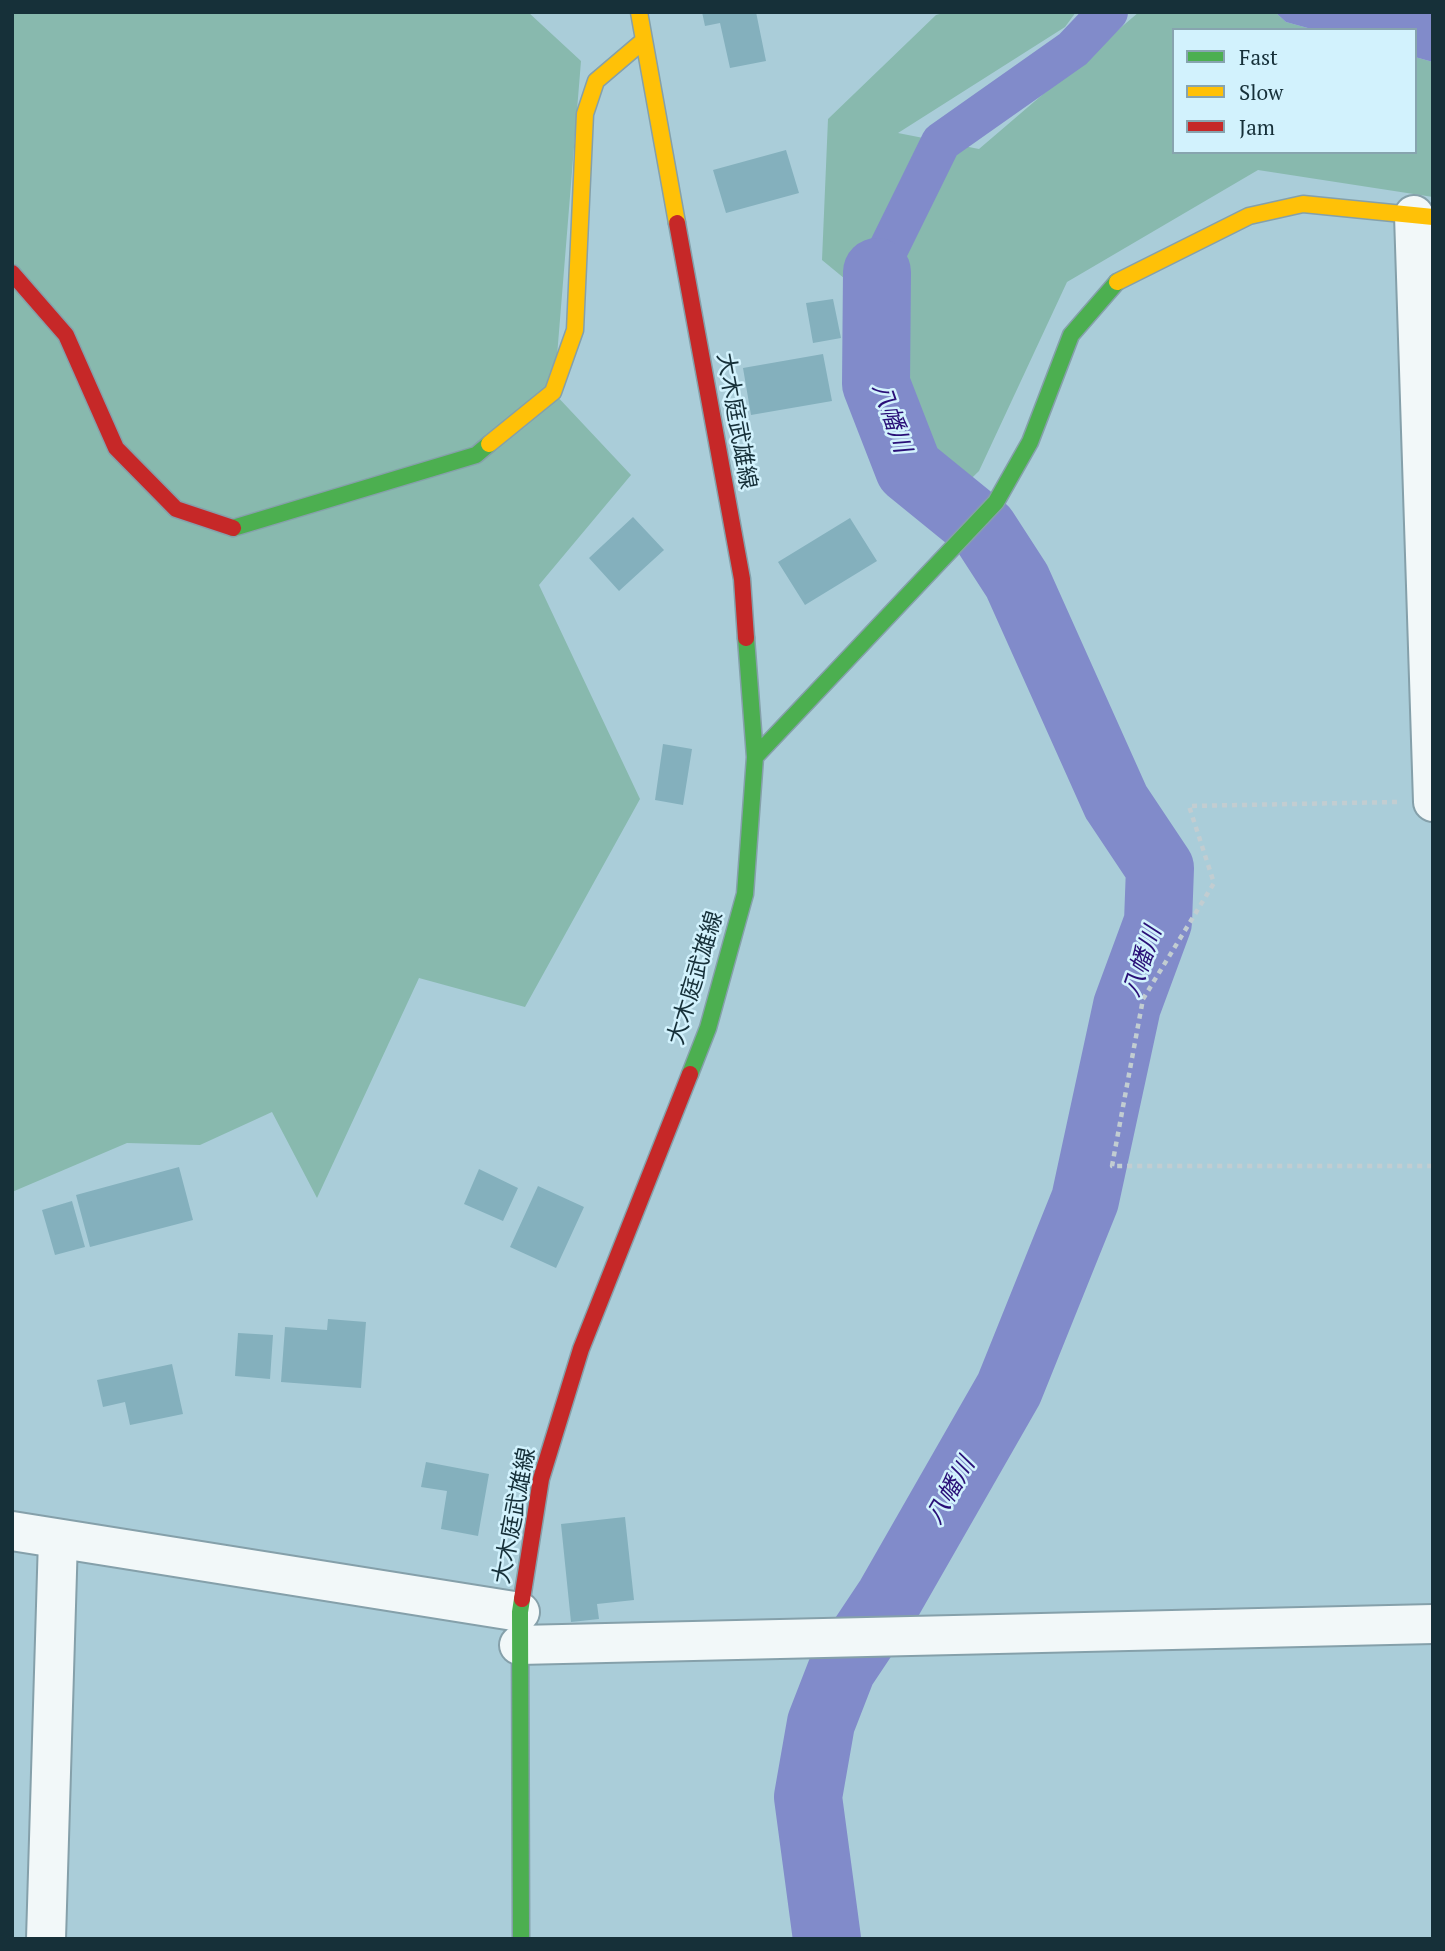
<!DOCTYPE html>
<meta charset="utf-8">
<style>
body{margin:0}
#map{position:relative;width:1445px;height:1951px;overflow:hidden;background:#aacdd9;font-family:"PT Serif",serif}
canvas{display:block}
.frame{position:absolute;inset:0;border:14px solid #163039;pointer-events:none}
.legend{position:absolute;left:1172px;top:28px;width:245px;height:126px;box-sizing:border-box;background:#d2f2fd;border:2px solid #87a4af;margin:0;padding:9px 12px;list-style:none;font-size:21px;color:#163039}
.legend li{display:flex;align-items:center;gap:14px;height:35px}
.legend b{width:35px;border:2px solid #87a4af}
</style>
<div id="map">
<canvas width="1445" height="1951"></canvas>
<div class="frame"></div>
<ul class="legend">
<li><b style="height:9px;background:#4caf50"></b>Fast</li>
<li><b style="height:9px;background:#ffc107"></b>Slow</li>
<li><b style="height:9px;background:#c62828"></b>Jam</li>
</ul>
</div>
<script>
const context = document.querySelector('canvas').getContext('2d');
context.lineJoin = 'round';
function fill(path, color) {
  context.fillStyle = color;
  context.fill(path, 'evenodd');
}
function poly(rows) {
  const path = new Path2D();
  for (const r of rows) {
    path.moveTo(r[0], r[1]);
    for (let i = 2; i < r.length; i += 2) path.lineTo(r[i], r[i + 1]);
  }
  return path;
}
function trace(path, color, width, dash) {
  context.strokeStyle = color;
  context.lineWidth = width;
  context.lineCap = dash ? 'butt' : 'round';
  context.setLineDash(dash || []);
  context.stroke(path);
}
function label(font, color, halo, rows, align = 'center') {
  context.font = font + ' "PT Serif","Noto Sans JP",serif';
  context.lineWidth = 5;
  context.setLineDash([]);
  context.textBaseline = 'middle';
  context.strokeStyle = halo;
  context.fillStyle = color;
  for (const [text, x, y, turn = 0] of rows) {
    context.save();
    context.translate(x, y);
    context.rotate((+turn || 0) * Math.PI / 180);
    context.textAlign = isNaN(turn) ? turn : align;
    if (halo) context.strokeText(text, 0, 0);
    context.fillText(text, 0, 0);
    context.restore();
  }
}
fill(poly([
 [12,12,528,12,581,61,554,393,631,475,539,585,640,799,525,1007,419,978,317,1198,272,1112,200,1145,127,1143,12,1192],
 [947,12,1076,12,1065,27,898,133,979,149,1139,12,1275,12,1286,22,1315,30,1174,30,1174,152,1415,152,1415,57,1433,62,1433,197,1258,170,1067,282,979,471,926,523,882,487,856,288,822,260,828,119,936,15]
]), '#88b9ae');
fill(poly([
 [1275,12,1433,12,1433,62,1415,57,1415,30,1315,30,1286,22]
]), '#818bca');
trace(poly([
 [877,272,941,142,1073,49,1108,12]
]), '#818bca', 40);
trace(poly([
 [827,1939,808,1797,821,1723,842,1669,890,1597,1009,1389,1085,1200,1127,1006,1158,922,1160,868,1116,802,1017,581,984,530,909,469,876,384,877,272]
]), '#818bca', 68);
fill(poly([
 [702,12,756,12,766,61,730,68,720,23,705,26],
 [786,150,799,193,726,213,713,170],
 [833,299,841,338,813,343,806,303],
 [823,354,832,401,751,415,743,368],
 [633,517,664,550,619,591,589,558],
 [850,518,877,561,805,605,778,562],
 [663,744,692,749,683,805,655,800],
 [179,1167,193,1220,90,1247,76,1195],
 [479,1169,518,1188,503,1221,464,1204],
 [538,1186,584,1207,556,1268,510,1247],
 [72,1201,85,1247,55,1255,42,1210],
 [328,1319,366,1322,361,1388,281,1382,285,1327,327,1330],
 [238,1333,273,1335,270,1379,235,1376],
 [172,1364,183,1414,130,1425,125,1402,103,1407,97,1380],
 [426,1462,489,1474,478,1536,441,1529,447,1491,421,1487],
 [625,1517,634,1600,597,1604,599,1619,571,1622,561,1524]
]), '#84b0bd');
const street = poly([
 [1414,215,1433,802],
 [12,1531,520,1612],
 [519,1645,1433,1624],
 [46,1939,58,1539]
]);
const fast = poly([
 [233,528,476,455,489,444],
 [755,757,996,502,1030,442,1071,335,1117,282],
 [690,1074,708,1028,745,894,755,757,746,638],
 [521,1939,520,1612,522,1599]
]);
const slow = poly([
 [639,12,677,223],
 [1117,282,1249,216,1303,204,1433,217],
 [489,444,553,392,575,330,585,114,596,81,643,41]
]);
const jam = poly([
 [677,223,742,579,746,638],
 [12,273,66,335,116,448,176,509,233,528],
 [522,1599,541,1479,581,1349,690,1074]
]);
trace(street, '#85a0aa', 42);
trace(fast, '#85a0aa', 19);
trace(slow, '#85a0aa', 19);
trace(jam, '#85a0aa', 19);
trace(poly([
 [1397,802,1189,806,1214,883,1143,999,1112,1166,1433,1166]
]), '#c2cdd1', 4.5, [5, 5]);
trace(street, '#f2f8f9', 38);
trace(fast, '#4caf50', 16);
trace(slow, '#ffc107', 16);
trace(jam, '#c62828', 16);
label('23px', '#163039', '#d2f2fd', [
 ["大木庭武雄線",736,421,80],
 ["大木庭武雄線",696,978,-73],
 ["大木庭武雄線",515,1516,-79]
]);
label('italic 24px', '#290f77', '#d2f2fd', [
 ["八幡川",891,418,71],
 ["八幡川",1143,962,-71],
 ["八幡川",951,1491,-60]
]);
</script>
